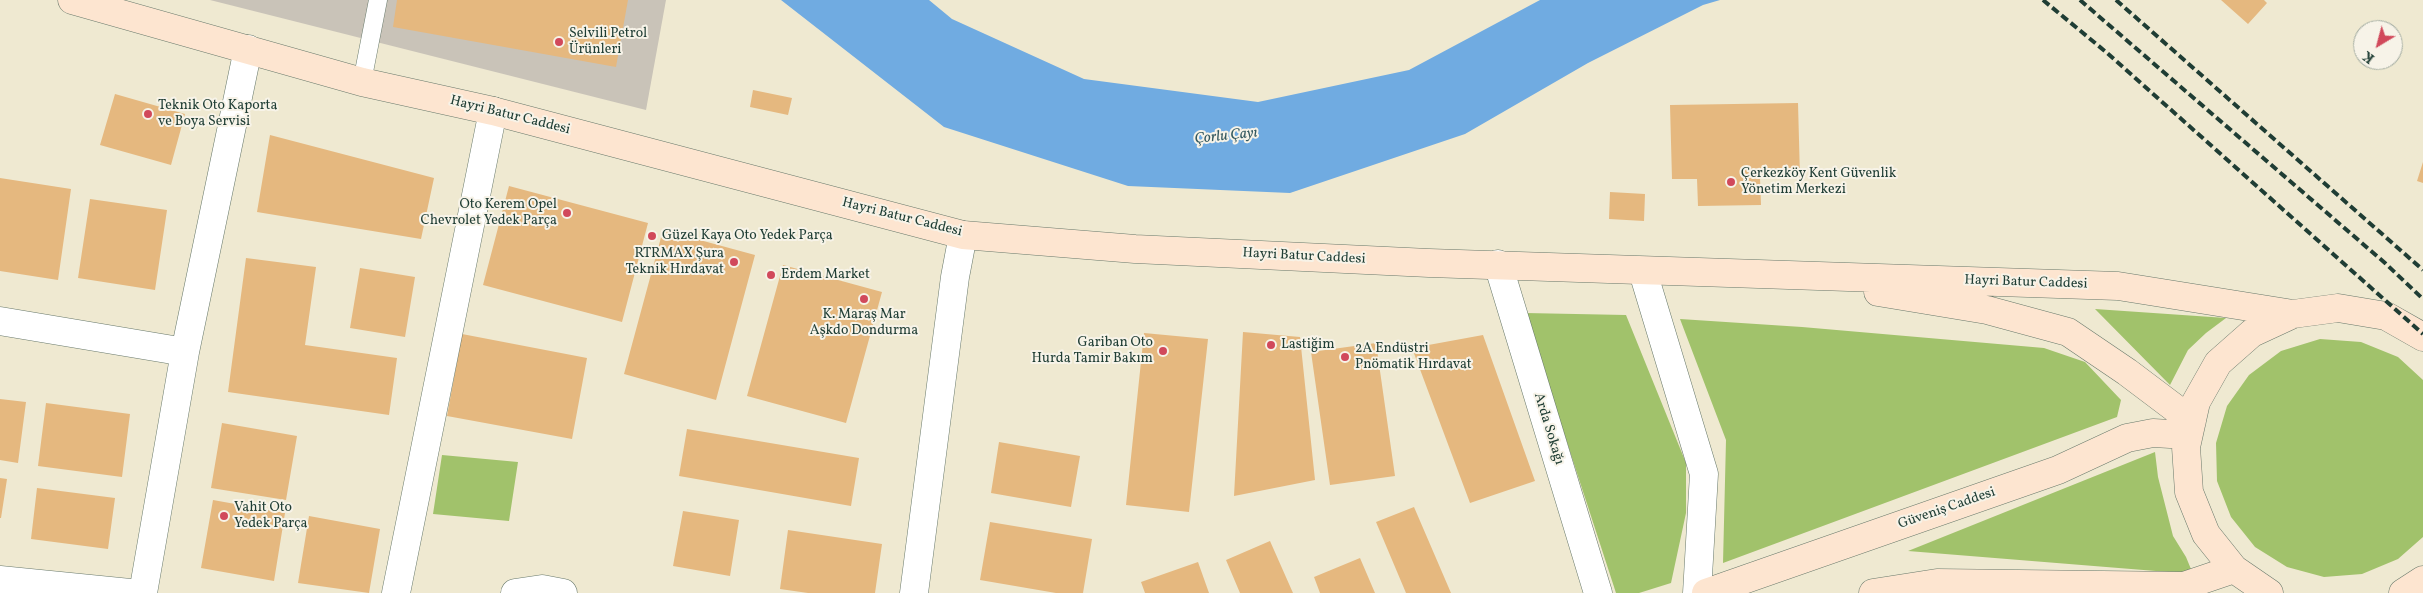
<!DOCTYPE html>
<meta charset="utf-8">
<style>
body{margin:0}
#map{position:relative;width:2423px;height:593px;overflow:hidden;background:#efe9d1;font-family:Vollkorn,serif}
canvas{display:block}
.north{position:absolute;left:2353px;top:20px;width:50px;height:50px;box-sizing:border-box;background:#f7f3e8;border:1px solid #a1aaa0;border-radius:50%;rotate:217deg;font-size:14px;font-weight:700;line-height:20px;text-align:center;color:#1f3d34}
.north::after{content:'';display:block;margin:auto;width:18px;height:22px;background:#d1495b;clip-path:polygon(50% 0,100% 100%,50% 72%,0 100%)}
</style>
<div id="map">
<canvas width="2423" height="593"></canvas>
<div class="north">K</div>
</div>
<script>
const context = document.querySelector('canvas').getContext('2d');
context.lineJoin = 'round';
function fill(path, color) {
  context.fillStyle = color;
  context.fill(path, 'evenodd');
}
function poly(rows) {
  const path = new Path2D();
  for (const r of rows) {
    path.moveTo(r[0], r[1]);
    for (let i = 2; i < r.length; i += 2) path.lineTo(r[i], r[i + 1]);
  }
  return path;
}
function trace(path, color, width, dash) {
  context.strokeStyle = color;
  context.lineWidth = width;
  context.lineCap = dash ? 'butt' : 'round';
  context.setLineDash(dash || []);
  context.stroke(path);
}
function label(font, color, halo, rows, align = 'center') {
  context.font = font + ' Vollkorn,serif';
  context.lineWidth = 4;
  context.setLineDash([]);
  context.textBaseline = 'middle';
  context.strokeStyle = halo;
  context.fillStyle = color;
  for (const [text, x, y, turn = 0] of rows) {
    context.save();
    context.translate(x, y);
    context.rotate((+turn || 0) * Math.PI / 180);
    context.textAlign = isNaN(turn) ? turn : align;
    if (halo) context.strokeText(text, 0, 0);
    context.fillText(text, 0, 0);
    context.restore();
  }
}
fill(poly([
 [210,0,666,0,646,110]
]), '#c9c3b8');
fill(poly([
 [2095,309,2226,318,2206,333,2188,350,2170,385],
 [1525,313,1626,315,1686,463,1686,513,1671,583,1639,593,1616,593],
 [1680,319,1802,327,2044,348,2085,362,2121,400,2117,417,1723,563,1726,440],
 [2320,339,2361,342,2398,357,2423,380,2423,537,2398,559,2362,574,2324,577,2287,567,2255,547,2231,517,2217,481,2216,443,2227,406,2249,375,2281,351],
 [2155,452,2158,477,2173,536,2186,557,2193,574,1908,551],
 [442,455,518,462,509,521,433,514]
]), '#a1c26b');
fill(poly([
 [781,0,929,0,952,19,1084,79,1258,102,1409,70,1540,0,1720,0,1703,5,1588,63,1465,134,1290,193,1128,186,944,127]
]), '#70abe1');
fill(poly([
 [397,0,628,0,616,67,393,27],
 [2221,0,2264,0,2267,3,2248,24],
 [753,90,792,98,788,115,750,107],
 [115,94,185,114,171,165,100,145],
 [1798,103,1800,177,1760,178,1761,205,1698,206,1697,179,1672,179,1670,105],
 [270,135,434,178,421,239,257,212],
 [2423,162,2423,183,2417,181],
 [0,178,71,189,58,280,0,271],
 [509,186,648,223,622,322,483,285],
 [1610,192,1645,194,1644,221,1609,219],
 [90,199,167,210,155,290,78,278],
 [663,230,755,255,716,400,624,374],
 [246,258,316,267,305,345,397,358,389,415,228,392],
 [783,265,882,292,846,423,747,396],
 [360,268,415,277,405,337,350,328],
 [1243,332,1300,337,1315,480,1234,496],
 [1144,333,1208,339,1189,512,1126,505],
 [462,334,587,358,572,439,447,416],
 [1483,335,1535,481,1470,503,1412,348],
 [1376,343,1395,476,1330,485,1311,352],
 [0,399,26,402,18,463,0,460],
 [46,403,130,414,122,477,38,466],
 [222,423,297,436,286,500,211,488],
 [687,429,859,458,851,506,679,476],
 [999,442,1080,456,1071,507,991,493],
 [0,478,7,479,1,518,0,518],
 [37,488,115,498,108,549,31,539],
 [213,500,285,513,274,581,201,568],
 [1414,507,1451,593,1406,593,1376,522],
 [683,511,739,520,730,576,673,566],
 [309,516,380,529,369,593,298,583],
 [990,522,1092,539,1083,593,1056,593,980,580],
 [788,530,882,544,875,593,808,593,780,589],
 [1270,541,1293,593,1240,593,1226,560],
 [1360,558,1375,593,1320,593,1314,577],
 [1198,562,1209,593,1145,593,1141,582]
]), '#e5b87f');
const service = poly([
 [362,82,378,0]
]);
const minor = poly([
 [1498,264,1598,593],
 [1643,272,1704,474,1697,593],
 [0,321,185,352],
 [0,580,130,593],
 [143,593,185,352,248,49],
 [396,593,493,111],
 [515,593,542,589,563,593],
 [914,593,955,277,963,235]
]);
const secondary = poly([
 [72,0,362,82,493,111,963,235,1135,249,1429,263,2118,286,2293,314],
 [1878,292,1987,310,2068,332,2127,372,2192,421],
 [1706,593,2058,470,2127,438,2153,433,2188,435],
 [1873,593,1937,583,2184,586,2234,569],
 [2269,593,2234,569,2206,534,2189,492,2186,447,2196,402,2218,363,2252,333,2293,314,2338,308,2386,316,2423,337],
 [2403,593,2423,580]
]);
trace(service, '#68796b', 19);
trace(minor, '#68796b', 29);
trace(secondary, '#68796b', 29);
trace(service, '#fff', 18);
trace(minor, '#fff', 28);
trace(secondary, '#fde5d0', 28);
trace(poly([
 [2043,0,2106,52,2423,334],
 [2080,0,2385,263,2423,299],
 [2116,0,2423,270]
]), '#1f3d34', 4, [8, 4]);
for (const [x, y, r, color] of [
 [559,42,5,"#d1495b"],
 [148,114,5,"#d1495b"],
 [1731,182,5,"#d1495b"],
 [567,213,5,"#d1495b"],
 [652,236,5,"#d1495b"],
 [734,262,5,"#d1495b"],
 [771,275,5,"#d1495b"],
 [864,299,5,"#d1495b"],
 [1271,345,5,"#d1495b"],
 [1163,351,5,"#d1495b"],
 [1345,357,5,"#d1495b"],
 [224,516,5,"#d1495b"]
]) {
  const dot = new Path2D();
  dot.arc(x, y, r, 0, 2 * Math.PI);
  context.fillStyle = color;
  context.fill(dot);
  trace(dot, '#f7f3e8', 2);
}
label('14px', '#1f3d34', '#f7f3e8', [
 ["Selvili Petrol",569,34],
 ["Ürünleri",569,50],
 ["Teknik Oto Kaporta",158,106],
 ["ve Boya Servisi",158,122],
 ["Çerkezköy Kent Güvenlik",1741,174],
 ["Yönetim Merkezi",1741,190],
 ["Oto Kerem Opel",557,205,"right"],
 ["Chevrolet Yedek Parça",557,221,"right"],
 ["Güzel Kaya Oto Yedek Parça",662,236],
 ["RTRMAX Şura",724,254,"right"],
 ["Teknik Hırdavat",724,270,"right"],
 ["Erdem Market",781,275],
 ["K. Maraş Mar",864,315,"center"],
 ["Aşkdo Dondurma",864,331,"center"],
 ["Gariban Oto",1153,343,"right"],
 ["Hurda Tamir Bakım",1153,359,"right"],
 ["Lastiğim",1281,345],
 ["2A Endüstri",1355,349],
 ["Pnömatik Hırdavat",1355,365],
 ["Vahit Oto",234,508],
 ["Yedek Parça",234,524]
], 'left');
label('14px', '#1f3d34', '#f7f3e8', [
 ["Hayri Batur Caddesi",510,116,14],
 ["Hayri Batur Caddesi",902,218,14],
 ["Hayri Batur Caddesi",1304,257,3],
 ["Hayri Batur Caddesi",2026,283,2],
 ["Arda Sokağı",1548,429,73],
 ["Güveniş Caddesi",1947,509,-19]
]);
label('italic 15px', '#33585f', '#f7f3e8', [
 ["Çorlu Çayı",1226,137,-6]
]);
</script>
